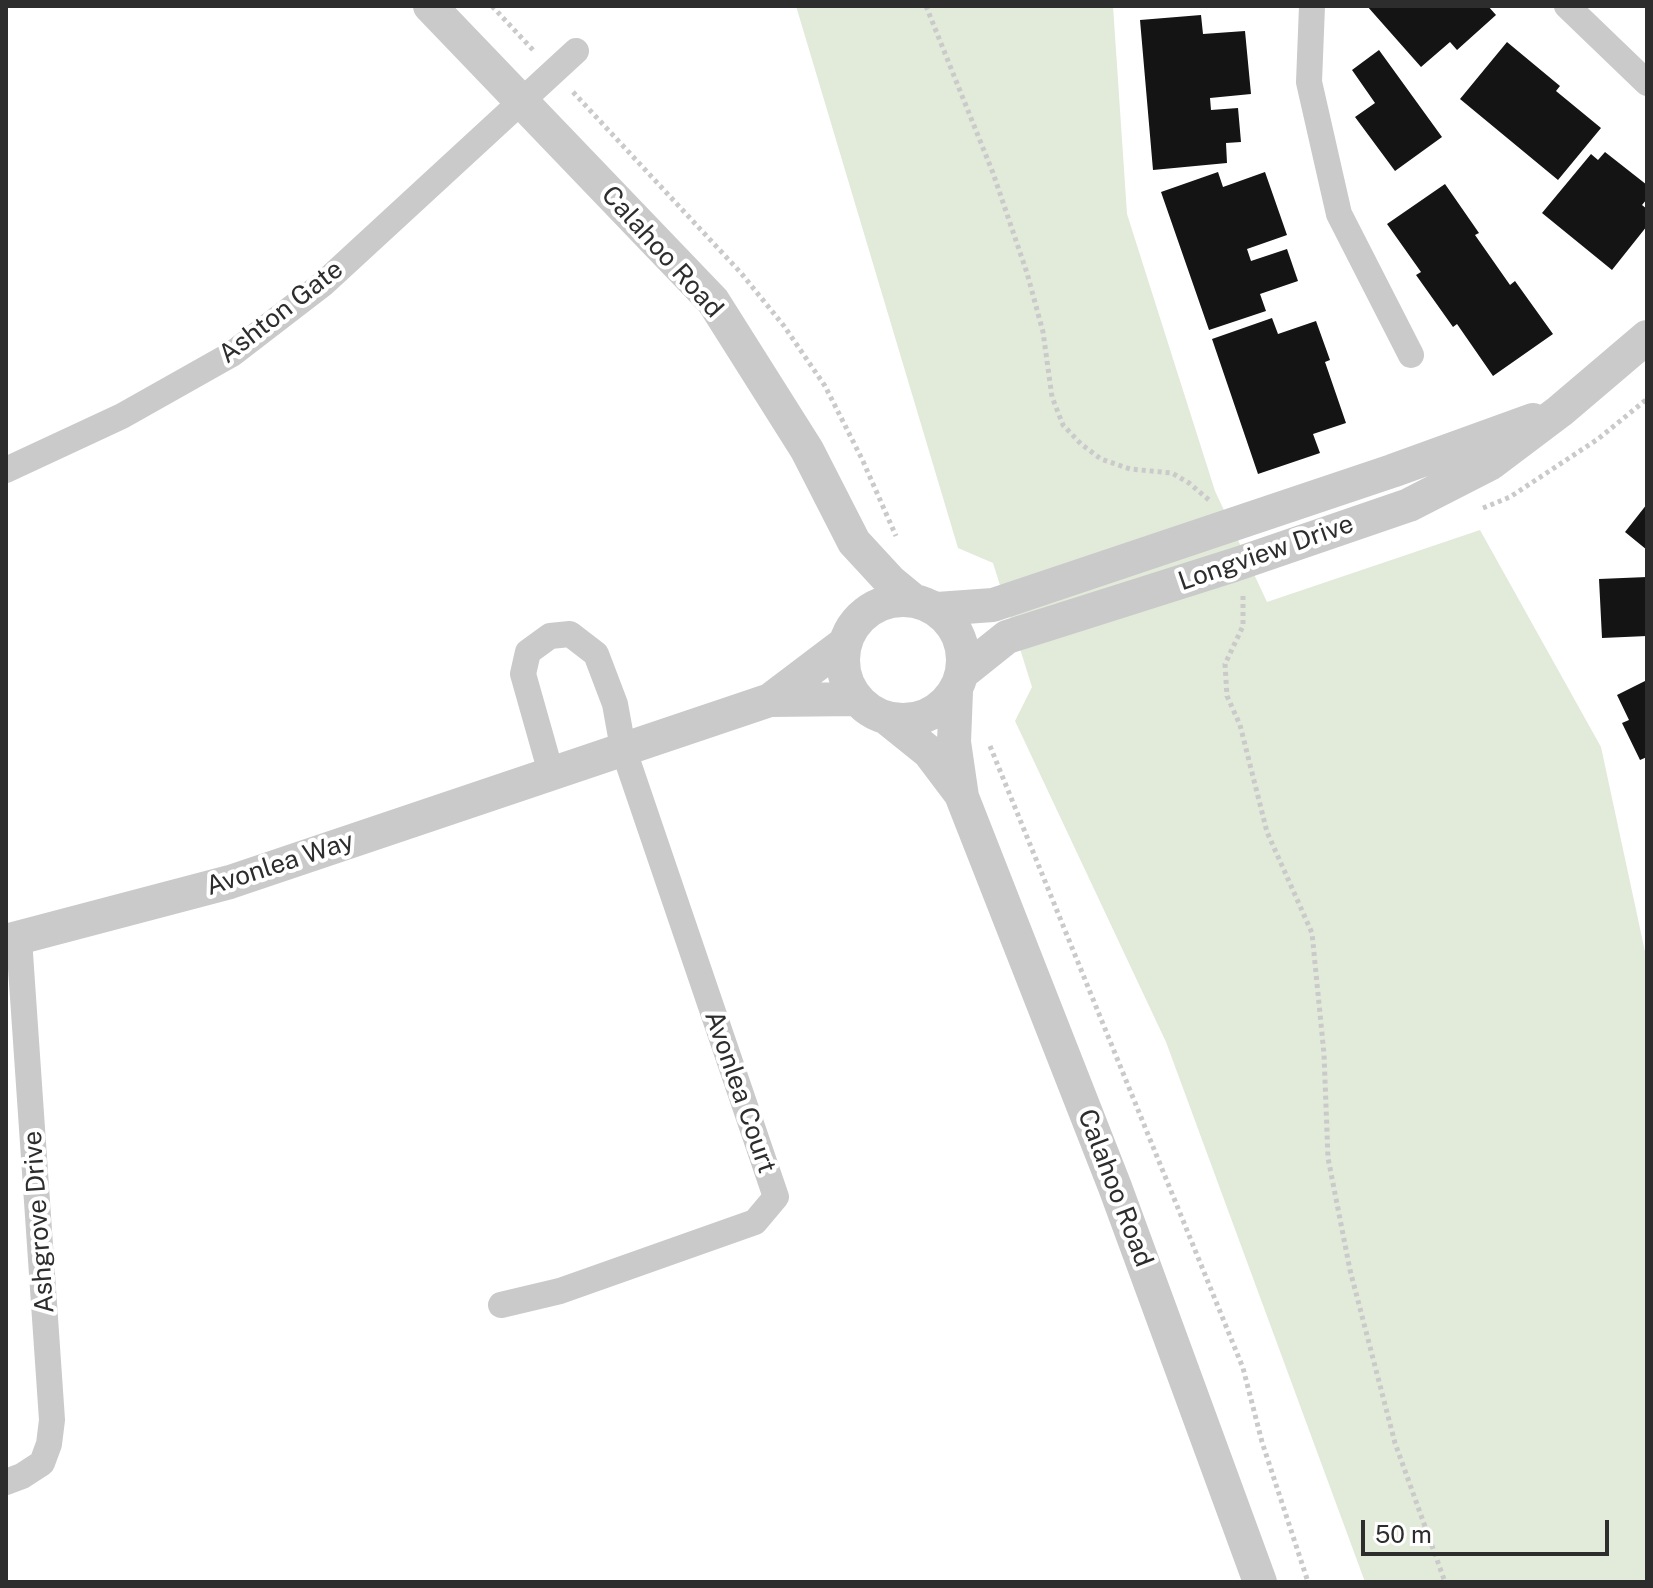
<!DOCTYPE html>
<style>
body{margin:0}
#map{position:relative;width:1653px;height:1588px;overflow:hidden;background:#fff;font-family:"Public Sans",sans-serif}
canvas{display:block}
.frame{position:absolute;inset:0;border:8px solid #2d2d2d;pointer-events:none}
.scale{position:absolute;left:1361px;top:1520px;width:248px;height:36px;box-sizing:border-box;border:4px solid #2d2d2d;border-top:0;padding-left:10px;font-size:24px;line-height:28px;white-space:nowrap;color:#2d2d2d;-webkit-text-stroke:6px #fff;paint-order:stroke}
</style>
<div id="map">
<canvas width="1653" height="1588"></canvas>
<div class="frame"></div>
<div class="scale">50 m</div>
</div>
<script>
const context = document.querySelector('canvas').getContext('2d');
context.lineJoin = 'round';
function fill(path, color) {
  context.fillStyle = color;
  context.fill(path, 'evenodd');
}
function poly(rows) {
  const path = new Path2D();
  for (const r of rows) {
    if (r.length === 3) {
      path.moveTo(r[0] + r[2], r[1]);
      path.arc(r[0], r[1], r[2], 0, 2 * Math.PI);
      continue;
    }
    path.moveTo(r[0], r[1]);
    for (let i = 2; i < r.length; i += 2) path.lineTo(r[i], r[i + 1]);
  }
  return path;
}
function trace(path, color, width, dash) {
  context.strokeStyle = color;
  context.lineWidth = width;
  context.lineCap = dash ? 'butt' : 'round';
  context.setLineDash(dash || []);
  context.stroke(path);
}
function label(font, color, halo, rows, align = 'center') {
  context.font = font + ' "Public Sans",sans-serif';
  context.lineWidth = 8;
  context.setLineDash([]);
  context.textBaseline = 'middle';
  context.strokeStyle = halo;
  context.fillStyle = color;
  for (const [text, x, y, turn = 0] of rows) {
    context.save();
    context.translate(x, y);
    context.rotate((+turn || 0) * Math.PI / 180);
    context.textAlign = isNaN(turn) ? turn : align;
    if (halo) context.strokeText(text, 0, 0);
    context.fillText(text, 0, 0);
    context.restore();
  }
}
fill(poly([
 [796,6,1113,6,1127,214,1215,491,1267,602,1480,530,1601,747,1647,961,1647,1582,1365,1582,1166,1042,1015,721,1032,687,993,563,958,548]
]), '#e2eada');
fill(poly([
 [1367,6,1488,6,1496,15,1457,50,1450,42,1421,67],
 [1201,15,1203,34,1245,31,1251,94,1210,98,1211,110,1238,108,1241,142,1226,143,1227,163,1153,170,1140,20],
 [1507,42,1560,86,1556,91,1601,128,1558,180,1460,99],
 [1379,50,1442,137,1395,171,1355,117,1375,103,1352,70],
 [1605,152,1647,185,1647,199,1642,205,1647,209,1647,226,1612,270,1542,213,1591,154,1598,160],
 [1218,172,1223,187,1265,172,1287,235,1247,249,1251,261,1287,249,1298,281,1260,294,1266,311,1209,330,1161,192],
 [1445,184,1479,233,1475,235,1510,285,1515,281,1553,334,1493,376,1457,324,1453,327,1416,275,1421,272,1387,224],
 [1272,318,1278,334,1316,321,1330,360,1325,362,1346,423,1313,434,1320,453,1258,474,1212,339],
 [1647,504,1647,550,1625,532],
 [1647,577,1647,636,1602,638,1599,579],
 [1647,680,1647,757,1640,760,1622,723,1629,720,1617,695]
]), '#141414');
trace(poly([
 [492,6,533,50],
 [926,6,993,173,1027,273,1043,332,1052,397,1063,425,1081,444,1101,459,1130,469,1172,473,1189,483,1209,500],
 [573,92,741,273,784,326,825,386,862,459,896,536],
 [1483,508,1510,497,1598,439,1647,399],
 [1243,596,1243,626,1225,664,1227,696,1240,725,1267,832,1312,933,1324,1054,1328,1158,1350,1270,1395,1443,1445,1582],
 [990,746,1243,1368,1262,1442,1308,1582]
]), '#cacaca', 5, [4, 4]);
trace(poly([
 [1312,6,1309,82,1339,214,1411,355],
 [1567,6,1647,83],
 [6,470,122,416,232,354,323,284,576,51],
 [501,1305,560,1291,755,1222,776,1197,623,748,615,704,596,654,570,634,550,636,528,652,523,674,551,773],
 [6,1482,22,1476,42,1463,49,1444,52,1420,19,939]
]), '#cacaca', 26);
trace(poly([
 [430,6,713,301,807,450,854,542,890,581,913,600],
 [903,660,60],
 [937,609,993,605,1392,471,1533,420],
 [962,673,1007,637,1234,565,1409,505,1491,463,1560,411,1647,337],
 [956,691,954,742,962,797,1115,1187,1260,1582],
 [770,700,844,644],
 [888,719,929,752,960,793],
 [6,941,230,882,770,700,856,699]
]), '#cacaca', 34);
label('26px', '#2d2d2d', '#fff', [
 ["Calahoo Road",662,252,48],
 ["Ashton Gate",281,312,-38],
 ["Longview Drive",1266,553,-19],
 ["Avonlea Way",280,864,-18],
 ["Avonlea Court",740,1092,71],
 ["Calahoo Road",1115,1188,69],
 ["Ashgrove Drive",39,1222,-94]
]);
</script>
